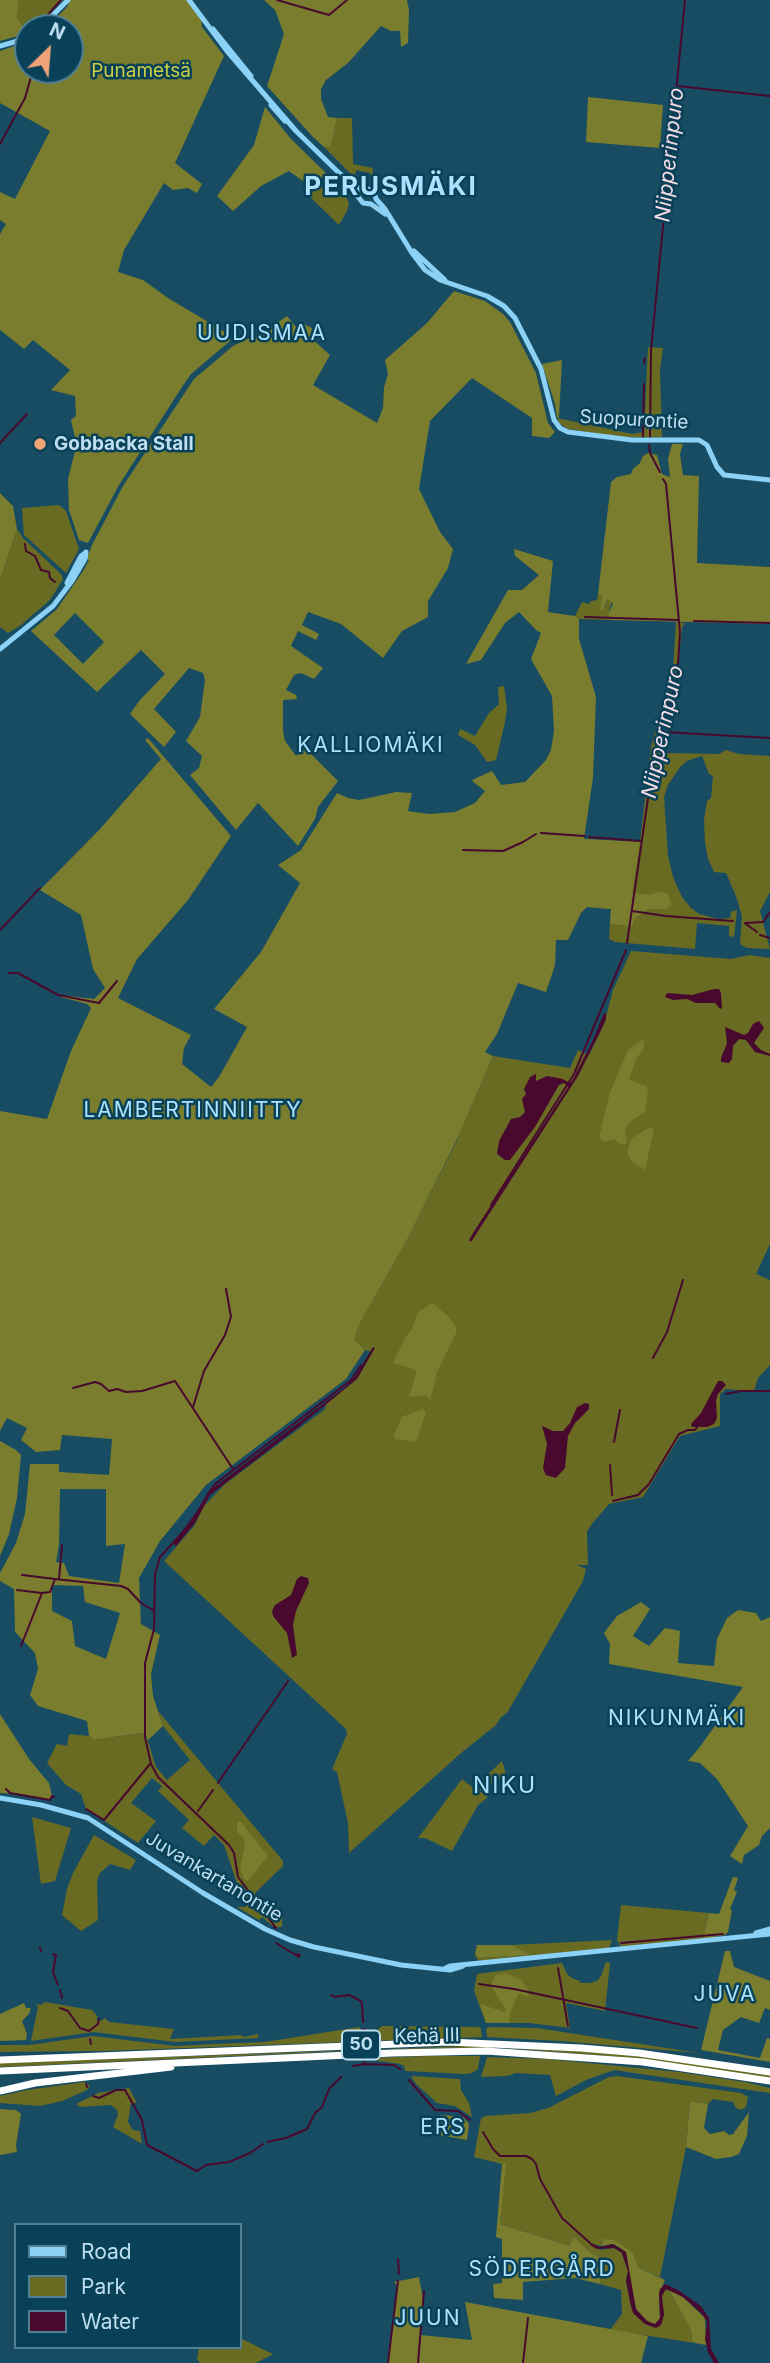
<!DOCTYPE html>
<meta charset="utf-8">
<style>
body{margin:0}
#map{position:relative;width:770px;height:2363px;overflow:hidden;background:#174c63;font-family:Inter,sans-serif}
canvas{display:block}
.legend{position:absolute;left:14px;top:2223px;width:228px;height:126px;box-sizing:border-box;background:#084158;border:2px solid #518095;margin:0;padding:9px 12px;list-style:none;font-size:21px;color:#bfdff0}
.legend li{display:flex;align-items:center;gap:14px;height:35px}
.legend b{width:35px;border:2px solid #518095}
.north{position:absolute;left:14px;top:14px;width:70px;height:70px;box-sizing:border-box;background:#084158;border:2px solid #518095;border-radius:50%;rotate:25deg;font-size:19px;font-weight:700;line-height:28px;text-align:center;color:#bfdff0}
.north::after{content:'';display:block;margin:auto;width:24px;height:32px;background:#efa377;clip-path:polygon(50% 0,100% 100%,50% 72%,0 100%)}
</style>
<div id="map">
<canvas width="770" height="2363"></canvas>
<ul class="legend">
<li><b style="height:9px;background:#8cd2f6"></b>Road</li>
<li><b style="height:19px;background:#696b23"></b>Park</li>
<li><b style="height:19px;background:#49092e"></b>Water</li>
</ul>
<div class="north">N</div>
</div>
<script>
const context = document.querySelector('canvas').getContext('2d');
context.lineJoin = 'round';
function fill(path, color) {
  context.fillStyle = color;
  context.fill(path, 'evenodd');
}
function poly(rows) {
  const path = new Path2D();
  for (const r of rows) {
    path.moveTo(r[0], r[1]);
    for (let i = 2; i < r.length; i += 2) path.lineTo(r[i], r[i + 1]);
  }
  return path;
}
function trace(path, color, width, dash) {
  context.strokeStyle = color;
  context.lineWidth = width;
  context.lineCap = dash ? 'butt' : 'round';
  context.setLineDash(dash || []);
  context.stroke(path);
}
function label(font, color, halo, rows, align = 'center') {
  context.font = font + ' Inter,sans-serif';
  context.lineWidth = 5;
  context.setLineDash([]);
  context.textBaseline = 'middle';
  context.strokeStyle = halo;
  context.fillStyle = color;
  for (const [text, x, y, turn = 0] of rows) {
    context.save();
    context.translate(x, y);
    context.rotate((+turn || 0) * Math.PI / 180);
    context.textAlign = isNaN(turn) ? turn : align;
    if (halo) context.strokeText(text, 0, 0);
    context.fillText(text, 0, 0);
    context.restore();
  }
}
fill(poly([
 [19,0,63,0,43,21,34,28,28,28,28,33,17,18],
 [337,118,352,118,353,164,373,168,372,178,370,173,356,170,355,176,350,173,324,147,331,145],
 [333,186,347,198,349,204,347,211,339,225,306,193,310,188],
 [648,347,663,348,660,370,662,437,620,437,568,429,559,423,557,418,632,434,644,432],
 [59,505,66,511,79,549,66,573,24,535,22,508],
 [17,529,23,538,61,574,63,579,50,600,21,625,8,633,0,627,0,580],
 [598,594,602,596,601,609,605,607,608,599,612,601,609,611,610,620,579,619,575,616,582,602,589,604,591,601,597,600],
 [676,622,685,623,682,627,677,678,657,749,663,753,719,754,726,750,739,754,770,756,770,892,760,911,770,949,747,948,740,944,742,916,736,896,726,873,714,872,708,859,705,842,704,820,707,801,711,798,713,776,709,774,702,756,687,761,680,767,668,785,664,797,668,856,673,877,682,897,691,908,699,914,719,919,730,918,731,912,737,910,734,937,729,936,729,926,697,923,695,949,615,942,609,939,611,909,587,907,584,839,640,842,651,747,673,671],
 [504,686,507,709,505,722,496,760,487,762,475,745,458,735,460,729,475,736,489,713,499,704,498,687],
 [631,951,731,959,749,955,770,958,770,1244,756,1274,770,1280,770,1365,758,1378,754,1391,726,1389,720,1394,720,1426,680,1436,643,1497,609,1504,591,1525,587,1532,588,1565,577,1565,586,1569,583,1581,507,1713,501,1717,496,1725,461,1753,349,1853,348,1823,337,1772,332,1769,347,1734,346,1729,164,1561,194,1526,204,1506,225,1484,324,1410,327,1403,357,1378,372,1352,365,1350,354,1339,361,1321,408,1238,457,1140,493,1056,570,1068,578,1050,589,1055,604,1024,613,990],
 [158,1711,283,1861,283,1866,255,1893,274,1914,282,1910,282,1927,274,1927,262,1917,259,1920,237,1907,246,1907,249,1901,237,1883,224,1845,214,1835,204,1846,182,1828,189,1820,158,1791,162,1786,152,1778,131,1803,156,1821,138,1843,86,1809,81,1794,66,1785,47,1763,57,1744,67,1746,69,1734,89,1736,93,1740,141,1733,146,1735,156,1767,167,1780,190,1760,163,1726],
 [502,1761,506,1774,479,1791,488,1797,478,1805,452,1851,425,1838,418,1838,462,1779,473,1788],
 [32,1817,71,1828,55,1881,41,1884],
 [94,1835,136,1860,130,1870,110,1864,100,1873,97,1880,98,1920,81,1931,62,1915,67,1889,73,1873],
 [621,1905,709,1913,703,1939,621,1947,617,1940],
 [612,1940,609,1948,479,1961,475,1956,475,1954,478,1958,529,1955,512,1945],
 [606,1962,610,1963,605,2011,566,2003,570,2028,529,2023,486,2023,474,1991,477,1974,562,1963,567,1974,572,1978,580,1981,580,1983,590,1983,597,1981,601,1976],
 [45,2002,92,2010,98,2017,96,2019,99,2022,105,2018,109,2022,174,2029,170,2039,241,2035,244,2037,258,2034,258,2038,175,2042,94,2032,31,2041,38,2007,36,2004,41,2005],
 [382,2026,479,2027,481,2029,482,2037,105,2051,0,2052,0,2045,29,2045,93,2036,175,2046,215,2044,265,2042,359,2027,362,2032,362,2039,369,2039,377,2037,376,2031],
 [489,2027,537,2028,699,2053,560,2041,487,2037,486,2029],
 [468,2046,582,2051,658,2058,770,2075,770,2078,620,2057,505,2048,392,2049,0,2067,0,2063],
 [426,2056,480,2056,478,2069,472,2073,465,2074,405,2071,404,2066,400,2064,372,2060,370,2058],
 [487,2057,548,2059,679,2072,745,2082,770,2088,770,2093,614,2070,586,2080,556,2096,550,2075,516,2073,507,2076,481,2077],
 [411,2076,460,2079,461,2090,469,2103,472,2117,455,2106,437,2103,416,2084],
 [617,2076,741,2093,748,2097,746,2107,741,2110,736,2108,733,2102,713,2099,708,2104,690,2101,686,2147,660,2277,638,2267,633,2253,603,2239,602,2246,590,2244,601,2250,614,2248,622,2253,628,2271,626,2281,631,2306,639,2319,664,2315,661,2296,664,2290,669,2290,691,2330,692,2341,695,2343,610,2330,622,2314,621,2290,600,2284,601,2258,590,2252,573,2236,570,2246,500,2224,505,2163,502,2164,474,2157,481,2118,486,2116,530,2113,548,2108,609,2077],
 [84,2082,90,2086,87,2090,62,2101,40,2106,0,2103,0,2096,27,2090],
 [129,2088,137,2103,131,2103,128,2122,133,2130,140,2131,142,2144,113,2127,118,2115,117,2110,111,2105,80,2107,76,2104,98,2093],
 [240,2338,273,2354,256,2363,200,2363,197,2359,199,2347,240,2347]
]), '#696b23');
fill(poly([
 [0,0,19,0,17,18,28,33,0,41],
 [70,0,187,0,201,18,202,27,224,56,175,163,202,184,197,193,188,188,173,190,164,183,124,250,118,272,143,280,168,298,230,335,230,341,191,374,182,387,119,485,88,543,79,540,69,510,68,479,75,451,75,438,71,420,76,416,75,396,51,390,70,370,33,340,24,349,0,330,0,234,6,224,0,220,0,192,15,199,50,131,0,103,0,51,28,41,28,70,70,70,70,28,46,28,67,7],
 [264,0,407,0,409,10,408,43,401,47,400,31,391,31,381,26,348,63,326,80,321,89,321,99,328,117,337,118,331,146,324,147,312,136,267,86,284,34,275,10],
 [588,97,663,105,660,148,586,142],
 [265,107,291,139,328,175,307,184,289,171,261,186,233,211,217,196,254,145],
 [454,291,485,301,503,314,510,322,536,373,548,423,555,432,549,438,532,436,532,418,472,378,430,421,419,489,440,532,453,549,448,568,428,601,428,617,402,631,383,658,341,624,308,612,302,625,319,634,316,640,298,631,291,646,323,668,314,679,301,673,294,675,286,690,296,695,297,699,283,700,283,731,285,741,296,756,305,748,338,781,318,807,315,819,298,846,258,803,236,830,190,775,199,768,202,756,186,741,200,717,205,680,203,673,189,668,154,709,176,732,164,747,130,714,140,700,165,674,141,650,97,692,31,631,57,609,83,571,89,560,87,558,92,545,123,486,194,379,233,346,271,327,287,316,296,327,304,324,312,328,311,338,330,355,313,385,377,423,383,408,384,387,388,374,385,360,427,323],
 [75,613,104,642,83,664,54,635],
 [562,360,559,417,557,418,555,404,542,364],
 [672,444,683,444,680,454,683,475,699,476,697,563,770,567,770,624,610,620,608,614,613,604,608,599,603,610,600,609,602,596,598,594,611,482,617,477,631,474,633,469,640,463,643,456,648,453,657,455,662,474,670,477,668,459],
 [0,493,13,506,17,529,0,580],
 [514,549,553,561,548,612,575,616,579,619,579,639,596,697,593,778,584,839,640,842,632,893,651,895,657,892,667,893,672,905,666,909,648,909,635,918,632,926,610,924,611,909,587,907,581,913,568,940,556,940,555,965,546,992,518,983,497,1034,485,1052,493,1056,460,1133,408,1238,361,1321,354,1339,365,1350,346,1379,206,1485,160,1541,139,1578,141,1624,160,1635,151,1674,153,1696,163,1726,148,1740,146,1735,141,1733,93,1740,89,1736,87,1721,38,1706,30,1695,38,1669,35,1653,15,1632,14,1589,0,1581,0,1573,16,1543,25,1514,30,1464,59,1464,59,1472,109,1475,112,1439,62,1435,60,1450,36,1452,21,1440,27,1428,7,1418,0,1431,0,1111,47,1119,71,1051,91,1008,87,1004,61,997,61,995,94,999,105,988,93,969,81,915,40,890,100,829,161,759,145,740,148,738,231,836,188,900,137,959,118,998,191,1035,184,1048,182,1064,211,1087,219,1077,247,1027,214,1009,261,952,300,883,278,865,301,850,337,793,348,798,359,800,396,792,412,793,408,811,429,814,455,812,475,803,485,791,472,781,474,779,492,771,501,785,525,782,546,760,551,750,554,731,552,696,531,659,541,633,536,630,519,612,505,623,481,660,466,664,508,590,522,590,539,575,515,556],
 [60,1489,106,1489,106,1546,125,1544,119,1583,69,1576,64,1563,56,1562,59,1545],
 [52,1585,83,1586,85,1602,120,1613,106,1659,75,1646,72,1621,52,1611],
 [644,1039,644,1048,636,1059,629,1080,646,1086,648,1092,645,1112,631,1121,625,1129,627,1143,622,1145,614,1139,605,1142,599,1138,610,1092,628,1050],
 [650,1127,654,1129,645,1170,633,1163,628,1156,628,1148,632,1138],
 [432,1303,447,1315,456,1327,456,1333,437,1372,430,1401,426,1395,409,1397,417,1370,393,1363,406,1336,411,1331,418,1312],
 [422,1409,426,1412,416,1442,395,1439,394,1435,402,1417],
 [0,1441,16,1450,21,1455,17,1498,9,1534,0,1556],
 [641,1602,650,1609,633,1636,649,1646,665,1628,680,1631,678,1663,714,1666,717,1639,727,1618,738,1610,756,1613,761,1621,770,1617,770,1828,762,1836,759,1845,744,1855,742,1864,730,1856,748,1826,717,1779,700,1763,688,1761,699,1748,743,1687,609,1664,610,1644,604,1633,617,1616],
 [0,1714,29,1759,49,1783,52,1796,50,1800,19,1794,0,1793],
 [240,1821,268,1856,248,1881,244,1879,240,1868,245,1844,243,1837,237,1832,237,1823],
 [733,1877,738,1878,734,1890,737,1892,730,1909,732,1910,728,1932,725,1935,703,1939,709,1913,719,1914],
 [477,1945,512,1945,530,1955,478,1958,475,1954],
 [725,1951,730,1951,734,1967,770,1981,770,2010,765,2008,759,2023,741,2017,723,2030,718,2050,760,2058,767,2038,770,2039,770,2062,701,2050],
 [505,1973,521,1980,528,1989,529,1997,518,1994,510,2013,509,2023,486,2023,480,2004,504,2012,506,2010,491,1986,495,1975],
 [24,2003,26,2008,31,2008,29,2014,22,2021,27,2034,26,2040,0,2041,0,2014],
 [690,2101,708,2104,704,2128,710,2134,724,2131,729,2135,733,2134,749,2112,747,2136,739,2154,731,2157,716,2159,686,2147],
 [0,2109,16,2110,21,2114,16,2145,17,2152,0,2155],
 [440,2115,463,2117,469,2124,467,2140,439,2135],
 [506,2162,500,2224,570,2246,573,2236,590,2252,601,2258,600,2284,575,2278,523,2282,523,2300,494,2298,493,2284,502,2283,502,2239,496,2237,502,2164],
 [603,2239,614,2240,633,2253,638,2267,665,2280,659,2294,660,2318,655,2325,643,2318,636,2309,629,2281,627,2257,622,2249,613,2244,602,2246],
 [419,2277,424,2304,420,2335,472,2340,465,2302,648,2336,641,2363,388,2363,397,2285,394,2282],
 [669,2290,683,2297,705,2318,706,2345,695,2343,692,2341,691,2330]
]), '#7a7d2d');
fill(poly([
 [714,989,719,989,721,993,722,1008,720,1009,715,1003,696,1003,687,999,673,1000,665,997,667,993,692,995],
 [604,1013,606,1013,606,1019,604,1024,578,1076,471,1242,469,1240,473,1233,568,1087,564,1083,559,1085,535,1127,510,1160,505,1160,497,1154,499,1141,511,1119,520,1117,525,1112,522,1099,526,1094,524,1089,530,1077,536,1074,536,1081,547,1076,563,1079,569,1083,572,1081,592,1042],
 [759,1021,764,1028,754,1043,761,1050,770,1054,770,1056,755,1052,746,1040,739,1039,733,1046,732,1059,729,1063,721,1062,721,1058,727,1043,725,1027,744,1035,748,1033,753,1024],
 [373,1347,375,1348,357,1379,296,1429,210,1495,195,1523,176,1546,173,1543,195,1514,208,1492,345,1387,355,1377],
 [718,1381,722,1381,726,1385,718,1394,716,1400,717,1418,714,1424,707,1427,692,1427,691,1424,701,1413],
 [585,1403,589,1404,589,1409,575,1423,568,1436,565,1468,556,1478,546,1475,543,1468,547,1444,542,1426,553,1431,563,1431,570,1423,577,1407],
 [301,1576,308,1578,309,1583,296,1611,293,1625,297,1655,292,1658,287,1633,273,1616,272,1611,275,1605,291,1595,297,1579],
 [591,2243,600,2247,613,2244,626,2252,636,2309,647,2321,655,2324,660,2318,659,2294,660,2289,665,2284,678,2290,701,2306,709,2318,711,2349,719,2363,714,2363,708,2352,705,2339,707,2322,702,2314,683,2297,666,2289,662,2296,664,2315,661,2325,656,2328,645,2324,633,2313,631,2306,626,2281,628,2271,622,2253,614,2248,597,2249,590,2245]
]), '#49092e');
trace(poly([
 [277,0,329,15,347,0],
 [44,19,61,0],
 [49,28,50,25],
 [677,86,770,96],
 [0,144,25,98,33,70],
 [644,363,645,358],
 [643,437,644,384],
 [650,437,651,350,685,0],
 [0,443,27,414],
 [649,445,650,453,660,472],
 [25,544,26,551,35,556,41,570,49,572,50,578,55,582],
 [585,617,678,620],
 [694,621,770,623],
 [664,732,770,738],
 [541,833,585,836],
 [589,837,641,841],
 [463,850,503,851,523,842,536,834],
 [632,911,666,916,733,921],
 [745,923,763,922,770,912],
 [746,924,757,932],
 [0,930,40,888],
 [760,935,770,938],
 [627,943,655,750,677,679,680,632,666,484,663,479],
 [9,973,18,973,58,995,99,1003,117,981],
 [491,1205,574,1074,626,950],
 [653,1358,667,1332,683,1280],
 [73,1388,95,1382,101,1384,109,1391,117,1389,126,1392,142,1391,175,1381,233,1469],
 [726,1394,741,1391,770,1391],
 [193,1407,204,1371,225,1335,231,1317,226,1289],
 [614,1442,620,1410],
 [610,1465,612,1495],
 [210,1491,215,1484,351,1380,361,1365],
 [613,1501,638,1495,649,1484,679,1434,688,1430,695,1430,698,1426],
 [182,1533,160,1557,155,1574,154,1629,145,1663,145,1737,151,1764,158,1777,229,1845,234,1853,238,1877,276,1928,274,1927],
 [22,1575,55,1579],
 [59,1579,62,1545],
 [17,1590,42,1593],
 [21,1646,42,1593,50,1592,55,1579,121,1586,128,1589,141,1603,153,1610],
 [218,1783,288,1681],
 [6,1789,10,1793,50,1800,52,1796,54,1797],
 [86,1809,104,1820,150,1764],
 [198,1811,213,1790],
 [276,1943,299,1957],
 [621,1943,723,1934],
 [40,1948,41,1951],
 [53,1954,56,1955,53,1972,58,1985],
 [295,1954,300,1955],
 [558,1968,568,2026],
 [479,1984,514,1989,697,2028],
 [60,1990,62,1998],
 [331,1995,334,1997,349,1995,359,2000,362,2003,363,2022],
 [60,2008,68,2011,80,2028,89,2031,98,2024,99,2019],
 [363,2029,364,2037],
 [365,2029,365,2037],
 [90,2039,91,2044],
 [364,2062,365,2064,394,2065,400,2069],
 [353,2066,365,2064],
 [409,2080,435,2110,458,2111,470,2120],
 [86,2084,87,2087],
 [93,2096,99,2098,116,2090,125,2090,142,2120,147,2145,197,2171,206,2165,229,2162,250,2153,263,2144],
 [483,2132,493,2149,500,2156,526,2156,532,2159,536,2164,540,2179,562,2218,590,2243],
 [267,2142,286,2138,307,2129,315,2113,322,2107,329,2089,341,2077],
 [398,2259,399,2274],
 [388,2363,398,2281],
 [418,2363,424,2291],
 [523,2363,528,2318]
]), '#49092e', 2);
trace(poly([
 [189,0,227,51,296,131],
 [40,28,68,0],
 [213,29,251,76],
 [0,46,28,38],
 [271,105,285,121],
 [295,130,339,173,363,191],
 [346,182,363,203,371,204,385,214],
 [363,191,368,189,374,192,376,199,385,209,412,253,425,270,440,280,487,296,504,306,515,318,541,369,554,420,560,428,568,432,632,440,699,440,707,445,717,467,724,475,770,480],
 [414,251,445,280],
 [67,583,81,556,85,553],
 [0,649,53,606,72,581,85,559,86,552],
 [0,1798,41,1805,88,1818,203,1893,265,1929,290,1940,314,1947,401,1965,450,1970,463,1966],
 [756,1933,770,1929],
 [444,1969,450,1966,770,1934]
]), '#8cd2f6', 5);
trace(poly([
 [0,2060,448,2042,581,2048,639,2053,770,2072],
 [0,2071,393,2053,486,2051,643,2062,770,2081],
 [0,2091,35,2083,171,2067]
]), '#fff', 7);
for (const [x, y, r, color] of [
 [40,444,7,"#efa377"]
]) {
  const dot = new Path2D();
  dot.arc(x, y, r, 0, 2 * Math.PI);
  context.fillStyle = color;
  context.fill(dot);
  trace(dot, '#084158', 2.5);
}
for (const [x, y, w] of [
 [361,2045,38]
]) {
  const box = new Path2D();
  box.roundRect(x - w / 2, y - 14.5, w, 29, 5);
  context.fillStyle = '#084158';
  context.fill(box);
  trace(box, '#bfdff0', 2);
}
label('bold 18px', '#bfdff0', null, [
 ["50",361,2045]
]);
label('19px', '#cbcf44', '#084158', [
 ["Punametsä",141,71]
]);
label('19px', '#bfdff0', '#084158', [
 ["Suopurontie",634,420,3],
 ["Juvankartanontie",214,1877,31],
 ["Kehä III",427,2036,-1]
]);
label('bold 19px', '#bfdff0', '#084158', [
 ["Gobbacka Stall",54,444]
], 'left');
label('italic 21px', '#f5dbe5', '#084158', [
 ["Niipperinpuro",670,155,-84],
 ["Niipperinpuro",663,732,-78]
]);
context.letterSpacing = '2px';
label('21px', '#ace2fd', '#084158', [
 ["UUDISMAA",262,334],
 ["KALLIOMÄKI",371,746],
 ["LAMBERTINNIITTY",193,1111],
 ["NIKUNMÄKI",677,1719],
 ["JUVA",725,1995],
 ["ERS",443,2128],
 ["SÖDERGÅRD",542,2270],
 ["JUUN",428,2319]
]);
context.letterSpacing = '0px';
context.letterSpacing = '2px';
label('23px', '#ace2fd', '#084158', [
 ["NIKU",505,1786]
]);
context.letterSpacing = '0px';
context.letterSpacing = '2px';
label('bold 26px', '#ace2fd', '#084158', [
 ["PERUSMÄKI",391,187]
]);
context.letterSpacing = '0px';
</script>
